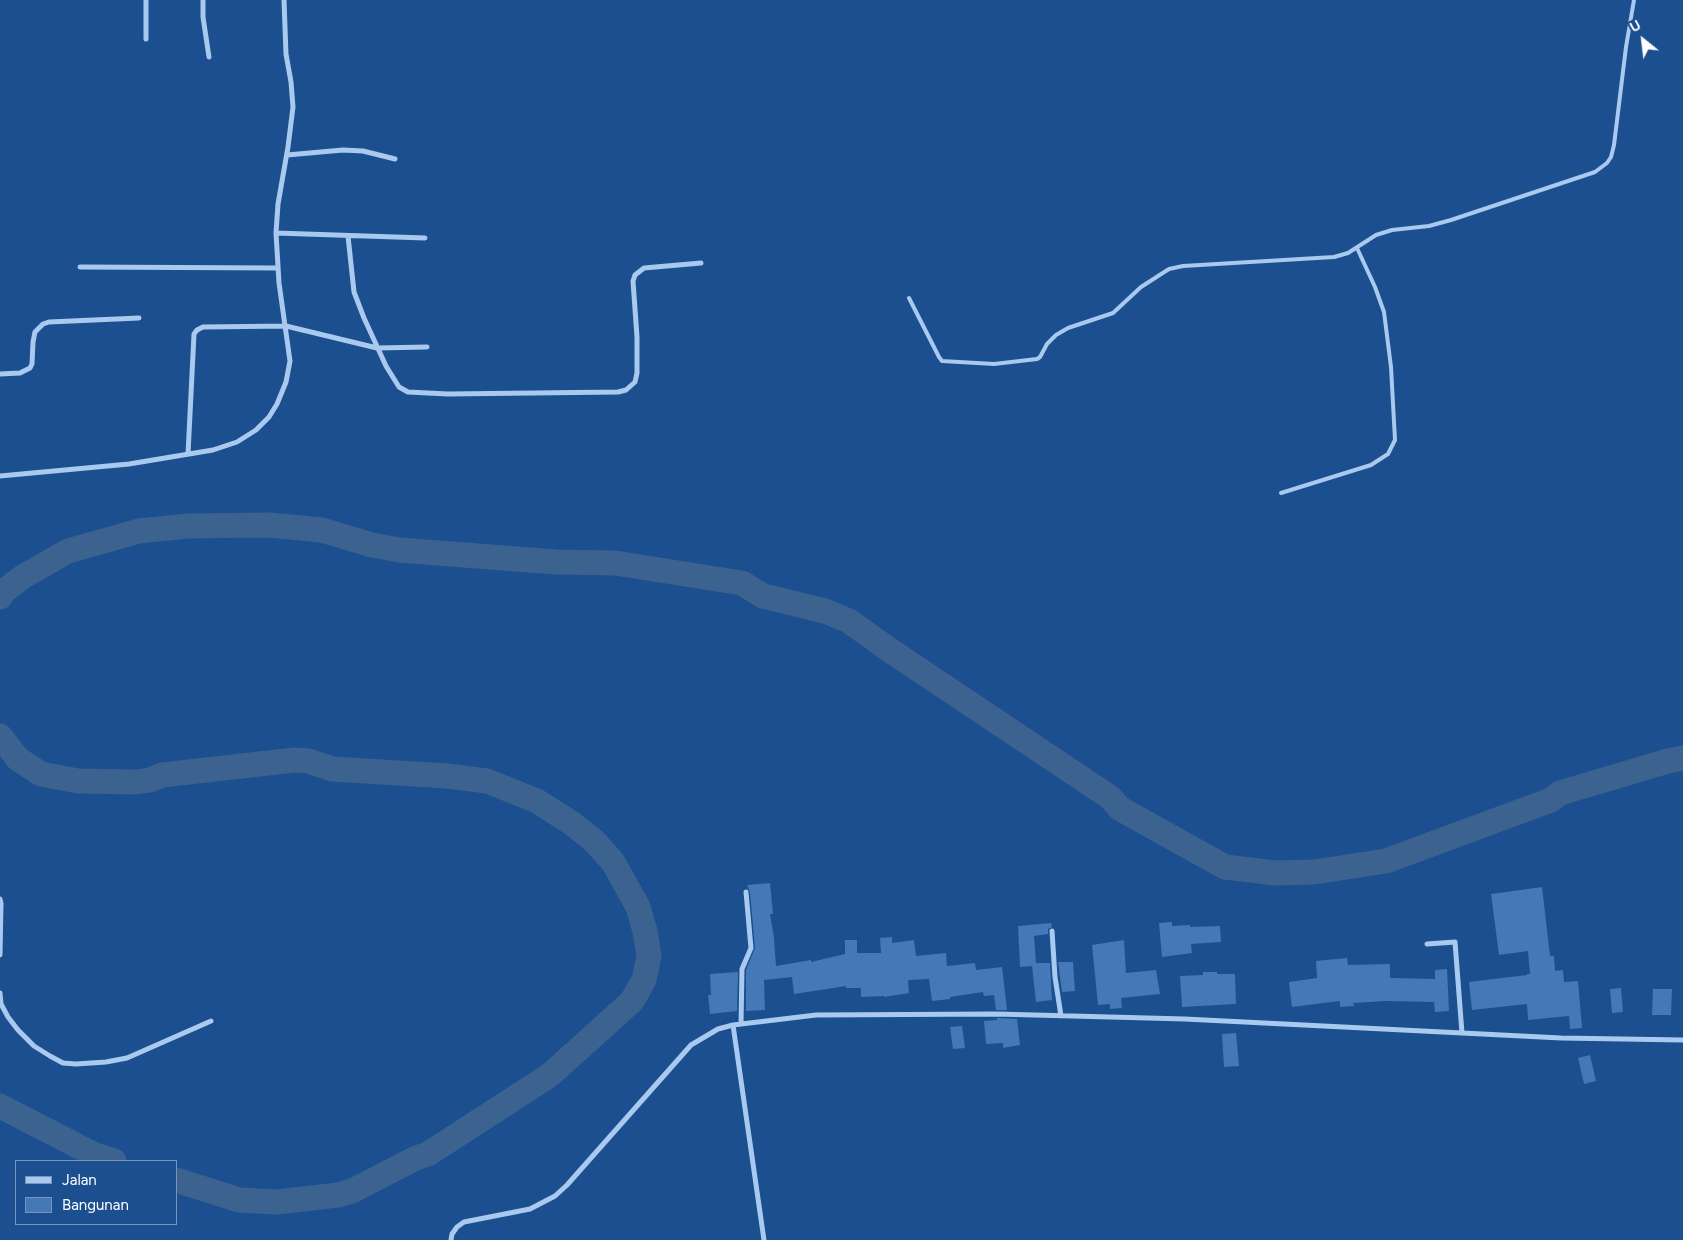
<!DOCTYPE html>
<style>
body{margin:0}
#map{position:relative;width:1683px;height:1240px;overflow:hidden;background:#1b4f8f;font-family:Figtree,sans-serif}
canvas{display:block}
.legend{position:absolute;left:15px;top:1160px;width:162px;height:65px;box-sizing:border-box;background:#1b4f8f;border:1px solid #7695bc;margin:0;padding:6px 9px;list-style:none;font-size:15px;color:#fff}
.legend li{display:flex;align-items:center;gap:10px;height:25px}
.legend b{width:25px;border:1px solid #7695bc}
.north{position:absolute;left:1618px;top:15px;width:50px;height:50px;-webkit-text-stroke:4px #1b4f8f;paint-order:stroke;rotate:331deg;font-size:14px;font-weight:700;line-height:20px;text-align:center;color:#fff}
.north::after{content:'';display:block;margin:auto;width:18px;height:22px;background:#fff;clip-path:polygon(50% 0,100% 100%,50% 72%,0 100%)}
</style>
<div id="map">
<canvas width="1683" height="1240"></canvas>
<ul class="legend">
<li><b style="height:6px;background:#a9c9ee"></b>Jalan</li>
<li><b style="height:14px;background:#4478b7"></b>Bangunan</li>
</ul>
<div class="north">U</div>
</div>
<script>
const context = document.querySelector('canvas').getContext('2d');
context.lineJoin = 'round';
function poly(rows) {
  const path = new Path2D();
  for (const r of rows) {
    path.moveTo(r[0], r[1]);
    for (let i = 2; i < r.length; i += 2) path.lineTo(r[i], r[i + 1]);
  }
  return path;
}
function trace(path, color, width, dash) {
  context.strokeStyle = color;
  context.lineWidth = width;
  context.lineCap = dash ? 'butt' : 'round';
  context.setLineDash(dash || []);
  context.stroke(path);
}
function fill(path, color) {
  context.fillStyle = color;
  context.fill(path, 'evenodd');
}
trace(poly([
 [0,597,4,591,24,576,68,551,139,531,188,526,269,525,322,530,372,545,399,550,556,562,615,563,742,583,763,596,825,611,849,621,891,651,1111,798,1119,808,1225,867,1276,873,1314,872,1386,861,1551,800,1560,793,1668,761,1683,758],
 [0,736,18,759,41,774,78,781,136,782,150,780,162,775,295,760,308,761,333,769,447,776,487,781,537,801,573,824,594,841,613,862,638,907,645,931,649,956,644,980,632,1001,550,1075,428,1154,416,1158,352,1191,338,1195,277,1202,239,1200,176,1180],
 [0,1106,95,1155,114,1161]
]), '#3c6290', 25);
fill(poly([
 [770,883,773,914,770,914,774,938,776,966,811,960,811,962,845,954,845,940,857,940,857,953,881,953,880,938,892,937,892,943,914,940,916,956,946,953,947,966,975,963,976,970,1002,967,1007,1010,996,1010,994,995,984,996,983,992,950,997,950,999,932,1001,929,979,908,980,909,993,884,997,884,996,861,997,861,988,846,988,846,986,794,994,792,977,764,980,765,1010,746,1011,746,970,755,948,750,892,747,885],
 [1542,887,1550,956,1554,956,1555,971,1563,970,1564,982,1578,981,1582,1028,1570,1029,1569,1016,1528,1020,1527,1004,1472,1010,1469,982,1527,975,1527,974,1530,974,1528,951,1499,955,1491,894],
 [1172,922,1172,926,1190,925,1190,927,1220,926,1221,942,1191,944,1192,953,1162,957,1159,923],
 [1051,923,1052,927,1048,929,1048,934,1034,936,1036,963,1050,963,1052,1000,1036,1002,1032,966,1020,967,1018,926],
 [1124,940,1126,973,1156,970,1160,994,1121,998,1122,1008,1110,1009,1110,1004,1098,1005,1092,945],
 [1347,958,1348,965,1390,964,1390,978,1435,979,1435,970,1447,969,1449,1011,1435,1012,1434,1002,1386,1001,1353,1003,1354,1006,1340,1007,1340,1001,1292,1007,1289,982,1317,978,1316,961],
 [1058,962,1073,962,1075,991,1062,992],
 [738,972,737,1011,710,1014,708,995,711,995,710,974],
 [1203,972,1217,972,1217,974,1235,974,1236,1004,1182,1007,1180,976,1203,975],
 [1621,988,1623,1012,1612,1013,1610,989],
 [1653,989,1672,989,1671,1015,1652,1015],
 [997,1018,1017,1019,1020,1045,1003,1048,1003,1043,986,1044,984,1021,997,1020],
 [962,1026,965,1048,953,1049,950,1027],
 [1236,1033,1239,1066,1224,1067,1222,1034],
 [1590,1055,1596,1081,1584,1084,1578,1058]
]), '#4478b7');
trace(poly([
 [909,298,939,357,942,361,994,364,1037,359,1040,357,1047,344,1056,335,1068,328,1113,313,1141,287,1169,269,1183,266,1334,257,1348,253,1376,235,1392,230,1429,226,1451,220,1595,172,1607,163,1611,157,1614,145,1626,47,1634,0],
 [1281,493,1371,465,1388,454,1395,440,1391,367,1384,312,1375,287,1357,248]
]), '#a9c9ee', 4);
trace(poly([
 [203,0,203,17,209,57],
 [146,39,146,0],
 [287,155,343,150,363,151,395,159],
 [276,233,425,238],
 [348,236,354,292,364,318,386,366,399,387,408,392,448,394,618,392,626,390,635,382,637,373,637,337,633,281,635,275,644,268,701,263],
 [80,267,277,268],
 [0,374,20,373,30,368,32,364,33,342,35,332,43,324,49,322,139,318],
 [188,454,194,334,197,330,203,327,286,326,377,348,427,347],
 [0,476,129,464,213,450,237,442,256,430,269,417,277,404,286,382,290,361,279,283,276,233,278,204,288,147,293,107,291,82,286,54,284,0],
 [0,899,1,903,0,955],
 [1052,931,1055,977,1061,1016],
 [1427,944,1455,942,1462,1033],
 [0,993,1,1004,8,1017,18,1030,34,1046,50,1056,63,1063,76,1064,106,1062,127,1058,211,1021],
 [741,1024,742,969,751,948,746,892],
 [733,1025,764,1240],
 [451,1240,452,1234,457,1227,464,1222,530,1209,555,1196,567,1185,691,1045,718,1029,733,1025,816,1015,997,1014,1185,1019,1561,1038,1683,1040]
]), '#a9c9ee', 5);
</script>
